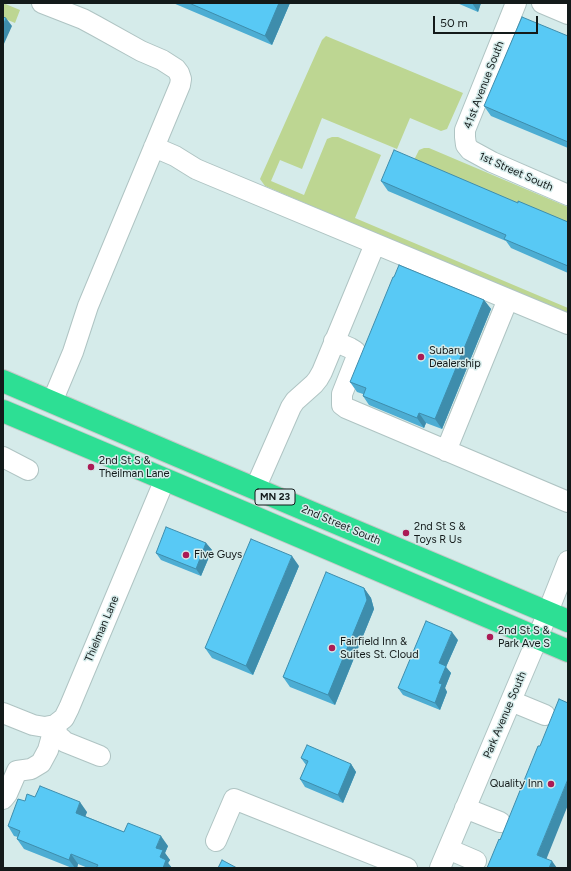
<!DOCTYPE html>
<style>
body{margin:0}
#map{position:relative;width:571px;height:871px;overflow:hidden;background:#d5ebea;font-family:Figtree,sans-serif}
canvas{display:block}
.frame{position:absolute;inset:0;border:4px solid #131a1a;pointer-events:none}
.scale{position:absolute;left:433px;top:16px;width:105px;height:18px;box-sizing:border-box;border:2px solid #131a1a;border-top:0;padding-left:5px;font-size:12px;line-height:14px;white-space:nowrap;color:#131a1a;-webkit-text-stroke:3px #d5ebea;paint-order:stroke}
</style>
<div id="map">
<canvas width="571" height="871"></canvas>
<div class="frame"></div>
<div class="scale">50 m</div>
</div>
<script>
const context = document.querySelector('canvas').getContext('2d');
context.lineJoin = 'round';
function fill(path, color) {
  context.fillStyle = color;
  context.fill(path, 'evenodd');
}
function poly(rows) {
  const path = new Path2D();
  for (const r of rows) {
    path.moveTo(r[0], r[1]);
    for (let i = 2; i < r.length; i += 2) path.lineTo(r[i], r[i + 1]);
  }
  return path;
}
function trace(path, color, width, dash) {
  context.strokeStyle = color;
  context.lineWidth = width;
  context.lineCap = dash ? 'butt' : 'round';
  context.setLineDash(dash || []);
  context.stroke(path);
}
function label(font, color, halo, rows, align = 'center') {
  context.font = font + ' Figtree,sans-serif';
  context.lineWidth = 3;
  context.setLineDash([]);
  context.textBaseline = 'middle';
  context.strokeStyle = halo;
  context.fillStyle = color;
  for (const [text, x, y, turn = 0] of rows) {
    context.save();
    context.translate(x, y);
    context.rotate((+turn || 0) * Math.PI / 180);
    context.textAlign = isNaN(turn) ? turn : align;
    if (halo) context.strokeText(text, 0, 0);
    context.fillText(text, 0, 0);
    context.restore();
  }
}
fill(poly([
 [3,3,20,10,15,23,3,18],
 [326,36,463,93,447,129,441,131,410,118,397,149,322,118,302,169,280,160,271,181,304,195,327,139,332,137,338,137,381,155,355,218,568,308,568,316,265,186,260,179,322,40],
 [424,148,429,148,568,207,568,229,412,164,419,150]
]), '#bdd692');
const minor = poly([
 [42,3,83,19,96,26,141,51,162,60,176,69,179,73,181,79,180,85,88,306,73,352,52,402],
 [516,3,465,130,465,137,466,145,470,150,492,162,568,195],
 [542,3,568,14],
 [154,147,175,156,196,169,203,172,568,324],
 [334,341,350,348,355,351,357,356,342,394,342,405,346,408,568,502],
 [446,451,508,299],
 [3,457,28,470],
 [255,489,291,407,295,401,314,384,318,379,322,372,375,244],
 [511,701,545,715],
 [3,713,33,725,45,727,55,725,64,718,69,708,165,479],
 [55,725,58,736,62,739,65,742,100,756],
 [3,799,7,794,17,771,31,769,41,763,48,750,55,725],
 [465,808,500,822],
 [216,841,234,799,407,868],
 [448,849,476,861],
 [440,868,538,637,568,561]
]);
const highway = poly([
 [3,381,178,456,568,621],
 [3,411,247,514,568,651]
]);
trace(minor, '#afc4c3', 22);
trace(highway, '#c6c8c8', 24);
trace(minor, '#fff', 20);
trace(highway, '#2ddf94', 22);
fill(poly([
 [173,3,290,3,272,45],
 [457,3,481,3,478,12],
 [568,36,568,148,491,116,484,106],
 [381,181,518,203,568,222,568,273,511,248,506,241,388,191],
 [484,300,491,309,442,429,426,423,424,428,369,405,363,396,363,394,357,392,350,382],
 [206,543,212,550,201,576,161,560,156,553],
 [299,566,253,675,212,658,205,648],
 [364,588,371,598,374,609,335,705,290,687,283,677],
 [458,640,446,667,451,673,445,688,447,692,440,710,403,695,398,688],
 [301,758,351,764,356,772,343,803,305,787,300,779,306,765],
 [35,797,87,812,85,816,124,832,168,846,165,853,170,860,168,863,172,868,88,868,78,864,77,868,72,868,24,849,17,839,18,837,14,836,8,826,25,801]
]), '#4cadd3');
fill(poly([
 [279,3,290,3,272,45,265,36],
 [472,3,481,3,478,12],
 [6,18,12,26,3,46,3,26],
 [484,300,491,309,442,429,435,419],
 [419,413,426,423,424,428,417,418],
 [206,543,212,550,201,576,196,569],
 [292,556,299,566,253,675,246,666],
 [364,588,371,598,374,609,335,705,328,695],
 [452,632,458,640,446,667,451,673,445,688,447,692,440,710,435,703,439,683,439,663],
 [351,764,356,772,343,803,338,795],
 [568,779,568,805,544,865,537,855],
 [80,802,87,812,83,823,76,813],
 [161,836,168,846,165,853,170,860,168,863,172,868,163,868,156,848],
 [71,854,78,864,77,868,75,868,69,860],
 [552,861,557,868,549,868]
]), '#3e8dac');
const building = poly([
 [189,3,279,3,265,36,189,3],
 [3,17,6,18,3,26,3,17],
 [522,17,568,36,568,142,484,106,522,17],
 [394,150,518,203,518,201,568,222,568,266,504,239,506,235,381,181,394,150],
 [399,265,484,300,435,419,419,413,417,418,363,396,366,388,350,382,393,277,394,277,399,265],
 [166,527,206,543,196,569,156,553,166,527],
 [251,539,292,556,246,666,205,648,251,539],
 [326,572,364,588,367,600,328,695,283,677,326,572],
 [426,621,452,632,439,663,446,666,439,683,442,684,435,703,398,688,426,621],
 [559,699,568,703,568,779,537,855,552,861,549,868,487,868,499,839,500,840,538,746,540,746,559,699],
 [307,745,351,764,338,795,300,779,308,761,301,758,307,745],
 [40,786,80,802,76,813,124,832,128,823,161,836,156,848,163,850,160,857,166,860,163,868,96,868,98,865,71,854,69,860,17,839,20,831,8,826,18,799,25,801,27,794,35,797,40,786],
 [222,860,237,868,218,868,222,860]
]);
fill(building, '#58c9f5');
trace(building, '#3e8dac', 1);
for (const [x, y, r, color] of [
 [421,357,4,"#ab1b55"],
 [91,467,4,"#ab1b55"],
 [406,533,4,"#ab1b55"],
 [186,555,4,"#ab1b55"],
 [490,637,4,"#ab1b55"],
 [332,648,4,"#ab1b55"],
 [551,784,4,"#ab1b55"]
]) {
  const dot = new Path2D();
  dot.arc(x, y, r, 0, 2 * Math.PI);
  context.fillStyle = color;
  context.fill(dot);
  trace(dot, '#d5ebea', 1.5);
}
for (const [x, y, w] of [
 [275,497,40]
]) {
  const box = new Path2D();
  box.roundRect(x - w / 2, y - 8, w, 16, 3);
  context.fillStyle = '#d5ebea';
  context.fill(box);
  trace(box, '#131a1a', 1);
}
label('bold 10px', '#131a1a', null, [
 ["MN 23",275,497]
]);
label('11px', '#131a1a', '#d5ebea', [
 ["41st Avenue South",484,85,-69],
 ["1st Street South",516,172,24],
 ["2nd Street South",341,525,23],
 ["Thielman Lane",102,629,-67],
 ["Park Avenue South",505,715,-67]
]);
label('11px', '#131a1a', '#d5ebea', [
 ["Subaru",429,351],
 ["Dealership",429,364],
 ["2nd St S &",99,461],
 ["Theilman Lane",99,474],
 ["2nd St S &",414,527],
 ["Toys R Us",414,540],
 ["Five Guys",194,555],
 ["2nd St S &",498,631],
 ["Park Ave S",498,644],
 ["Fairfield Inn &",340,642],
 ["Suites St. Cloud",340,655],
 ["Quality Inn",543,784,"right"]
], 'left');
</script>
